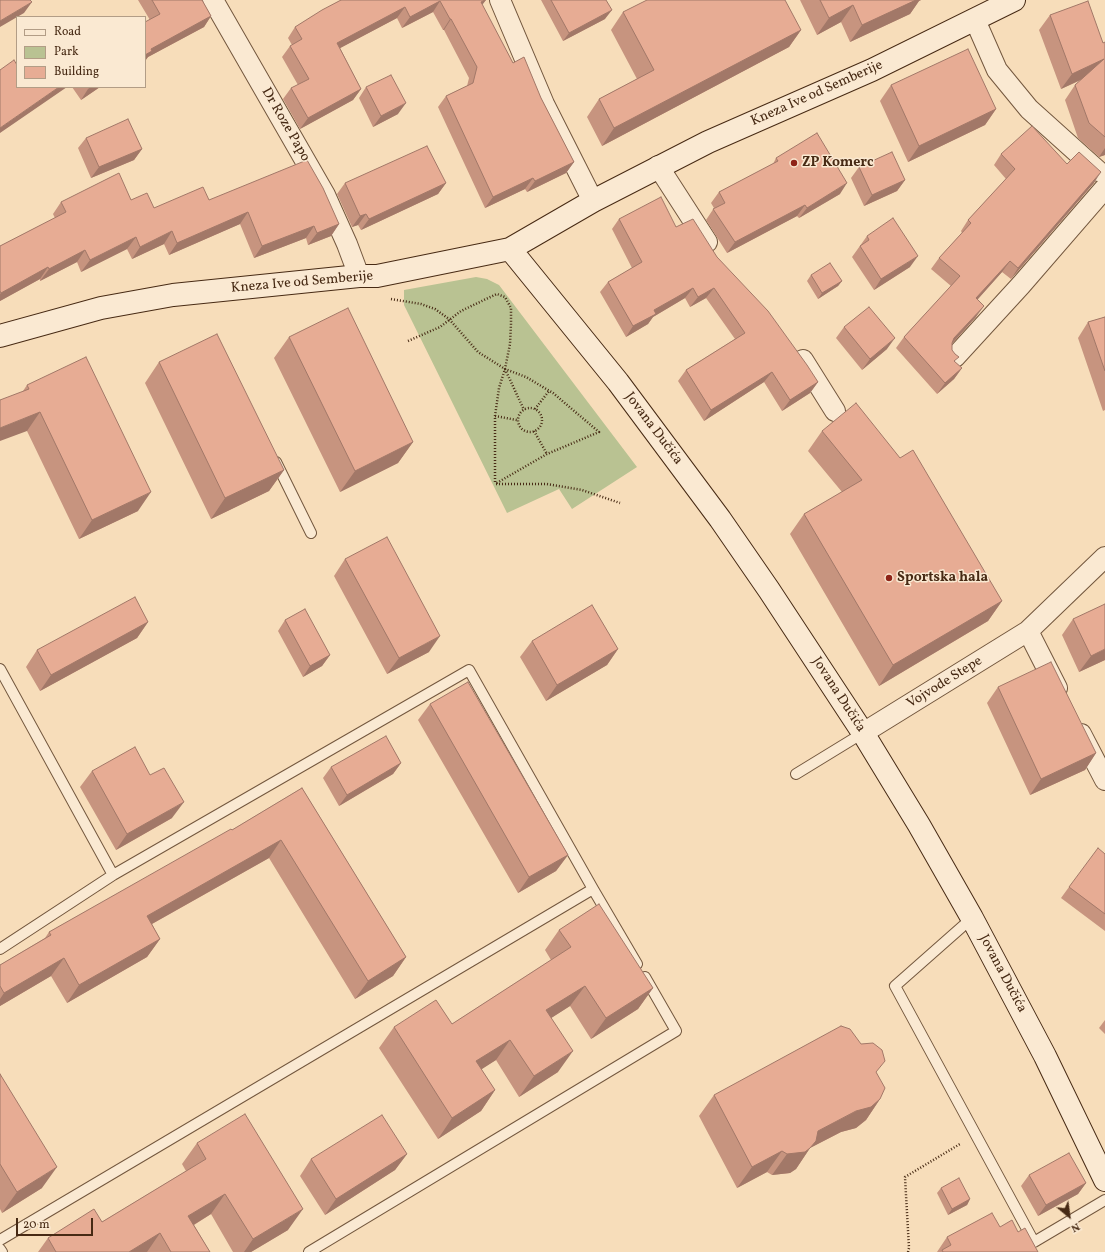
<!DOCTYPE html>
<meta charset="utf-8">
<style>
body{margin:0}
#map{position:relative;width:1105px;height:1252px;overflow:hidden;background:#f7ddba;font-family:Vollkorn,serif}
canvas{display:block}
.legend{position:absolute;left:16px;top:16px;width:130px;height:72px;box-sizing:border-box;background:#fae9d2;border:1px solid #b29d86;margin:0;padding:5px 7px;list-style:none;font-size:12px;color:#472a14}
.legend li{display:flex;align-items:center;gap:8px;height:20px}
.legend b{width:20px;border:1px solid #b29d86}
.north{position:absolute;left:1049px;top:1196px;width:40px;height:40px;-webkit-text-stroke:3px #fae9d2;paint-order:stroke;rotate:151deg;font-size:11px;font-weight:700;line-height:16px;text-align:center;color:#472a14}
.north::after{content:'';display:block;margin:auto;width:14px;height:18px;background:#472a14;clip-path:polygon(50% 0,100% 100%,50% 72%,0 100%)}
.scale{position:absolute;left:16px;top:1218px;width:77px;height:18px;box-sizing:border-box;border:2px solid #472a14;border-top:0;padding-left:5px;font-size:12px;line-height:14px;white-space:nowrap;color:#472a14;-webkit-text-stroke:3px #fae9d2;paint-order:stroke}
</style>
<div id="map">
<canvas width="1105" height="1252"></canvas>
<ul class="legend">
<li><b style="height:5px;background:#fae9d2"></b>Road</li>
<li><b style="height:11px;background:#b9c292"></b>Park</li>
<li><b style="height:11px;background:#e7ac94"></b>Building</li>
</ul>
<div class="north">N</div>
<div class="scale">20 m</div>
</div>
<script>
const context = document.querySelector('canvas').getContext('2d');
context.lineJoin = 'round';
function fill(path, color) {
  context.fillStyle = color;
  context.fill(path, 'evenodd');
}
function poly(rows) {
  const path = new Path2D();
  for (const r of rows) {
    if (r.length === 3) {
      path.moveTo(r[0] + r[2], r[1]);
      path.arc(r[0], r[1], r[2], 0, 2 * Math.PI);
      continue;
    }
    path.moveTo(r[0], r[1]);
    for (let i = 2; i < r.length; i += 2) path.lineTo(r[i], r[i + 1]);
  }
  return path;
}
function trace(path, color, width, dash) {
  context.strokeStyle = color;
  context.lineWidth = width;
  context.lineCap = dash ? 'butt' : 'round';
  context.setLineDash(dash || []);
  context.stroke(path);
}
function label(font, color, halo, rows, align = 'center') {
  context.font = font + ' Vollkorn,serif';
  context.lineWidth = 3;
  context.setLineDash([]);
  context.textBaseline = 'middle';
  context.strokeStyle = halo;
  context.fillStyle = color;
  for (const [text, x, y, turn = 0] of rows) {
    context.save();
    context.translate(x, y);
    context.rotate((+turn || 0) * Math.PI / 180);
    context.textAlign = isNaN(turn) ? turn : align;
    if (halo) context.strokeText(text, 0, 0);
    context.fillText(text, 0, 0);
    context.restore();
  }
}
fill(poly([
 [476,277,487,279,499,285,637,467,572,509,559,489,507,513,404,305,404,290]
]), '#b9c292');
const lane = poly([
 [276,462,311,533],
 [0,669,113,875,0,949],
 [796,774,863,733],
 [113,875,469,670,593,889,637,964],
 [972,918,895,986,1034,1242,1105,1200],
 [0,1240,593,889],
 [0,1249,2,1252],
 [309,1252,676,1031,645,977]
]);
const street = poly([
 [213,0,325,195,347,244,359,276],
 [500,0,544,104,593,201],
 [975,20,997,70,1029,109,1098,171],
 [658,166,707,242],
 [955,357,1021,285,1105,188],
 [803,360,835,411],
 [1028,631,1057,688],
 [863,733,1028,631,1105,557],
 [1081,734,1105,780]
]);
const secondary = poly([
 [510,249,618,382,720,519,769,590,863,733,919,825,972,918,1045,1056,1105,1180],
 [0,336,101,308,173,295,359,276,377,276,510,249,593,201,708,142,872,70,1014,0]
]);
trace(lane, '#73573e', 12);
trace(street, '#73573e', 22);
trace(secondary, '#472a14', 24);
trace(poly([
 [391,299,421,304,435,309,449,319,478,352,505,369,526,377,553,393,599,432,547,454,495,484],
 [408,341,440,327,461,311,484,300,497,294,505,297,511,308,511,324,510,344,505,369,499,388,495,416,495,484],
 [505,369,524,410],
 [530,420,12],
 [535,409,549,391],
 [495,416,517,420],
 [534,431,547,454],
 [496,484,547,484,582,490,620,503],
 [908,1252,909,1248,905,1177,960,1144]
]), '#472a14', 2.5, [1, 2]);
trace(lane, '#fae9d2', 10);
trace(street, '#fae9d2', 20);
trace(secondary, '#fae9d2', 22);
fill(poly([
 [138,0,202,0,211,16,204,27,148,57,145,61,145,22,150,20],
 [341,0,486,0,482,5,513,63,541,98,574,162,566,173,527,192,525,189,485,208,438,107,446,96,467,86,469,78,444,30,443,30,433,12,402,28,397,18,340,48,361,89,353,100,300,129,283,99,291,88,298,85,282,57,290,46,292,45,288,38,295,27],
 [541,0,606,0,605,19,563,41],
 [800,0,921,0,919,1,910,14,850,42,841,22,817,35],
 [623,12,801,30,789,47,602,146,587,117,599,99,637,79,611,30],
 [1050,15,1103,43,1105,42,1105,155,1099,157,1078,138,1065,100,1075,85,1081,80,1061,89,1039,30],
 [891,85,996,109,985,125,908,162,880,101],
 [72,87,100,87,81,100],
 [366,87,398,114,373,127,359,98],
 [86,138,142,149,134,160,91,178,78,148],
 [1001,154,1067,164,1094,183,1011,279,1002,272,978,299,976,317,952,344,952,350,955,362,962,368,954,379,937,394,896,348,904,337,951,286,931,269,939,258,962,233,961,231,968,220,1006,179,994,165],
 [776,158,840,194,799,218,797,216,727,253,706,220,714,208,711,203,719,192,773,164],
 [859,167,905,180,897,191,864,206,851,178],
 [345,183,446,183,438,194,361,230,358,225,352,227,337,194],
 [131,200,154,208,209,200,339,224,331,236,308,245,306,238,254,258,240,224,169,255,164,244,132,259,127,249,81,272,77,262,40,281,40,279,0,301,0,246,55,218,53,214,61,202],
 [619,219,676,227,717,257,818,382,810,393,782,411,764,382,704,421,678,381,686,370,735,339,706,298,690,307,685,298,653,317,648,324,626,337,600,292,608,282,632,268,612,229],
 [867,236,910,267,874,290,852,257],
 [811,275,842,281,838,286,818,299,807,281],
 [1105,317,1105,410,1103,411,1078,338,1088,322],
 [844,327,887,349,862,370,836,338],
 [289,337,413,442,398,463,340,492,274,358],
 [159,362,284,470,269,491,211,519,145,383],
 [27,385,138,511,79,539,27,431,23,391],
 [822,431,1002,601,988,621,879,686,790,534,804,514,842,492,808,451],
 [345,559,429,652,387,674,334,576],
 [1073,619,1105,660,1079,672,1062,635],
 [285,620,330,655,322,666,303,677,278,631],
 [148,622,137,638,40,691,26,667,37,650],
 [532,641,618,649,607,665,546,701,520,657],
 [998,687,1096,753,1085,770,1030,795,987,703],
 [430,704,568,855,556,871,518,893,418,720],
 [401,763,393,774,339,806,323,778,331,767],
 [92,771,150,775,172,818,116,850,80,787],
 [302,788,406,957,393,976,355,999,269,858,152,924,160,939,147,957,67,1003,51,976,0,1006,0,965,45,938,49,932,232,830],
 [1105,854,1105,931,1061,898,1069,887],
 [559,930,653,988,638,1009,591,1039,570,1006,551,1018,558,1072,519,1097,496,1060,481,1069,495,1090,481,1111,438,1139,379,1048,394,1027,452,1024,551,960,545,950],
 [1105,1020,1105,1034,1099,1028],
 [877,1073,880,1099,866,1120,856,1128,841,1132,810,1148,796,1169,790,1173,772,1175,767,1172,737,1188,699,1116,714,1095],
 [0,1074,42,1188,2,1213,0,1209],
 [197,1143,288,1230,251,1252,233,1252,211,1214,194,1225,210,1252,38,1252,48,1238,102,1222,186,1171,182,1164],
 [407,1154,395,1170,325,1215,300,1176,311,1159],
 [1029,1175,1086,1183,1078,1194,1038,1216,1021,1186],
 [941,1188,970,1199,967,1205,948,1215,937,1193],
 [1000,1227,1018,1232,1038,1252,937,1252,947,1237]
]), '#c7947f');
fill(poly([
 [485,0,486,0,478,10,481,2],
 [911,0,921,0,919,1,910,14,850,42,862,25],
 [440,1,433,12,402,28,410,17],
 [32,2,24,13,0,27,0,21],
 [853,5,841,22,817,35,829,18],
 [405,7,397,18,329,54,337,43],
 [612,10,605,19,563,41,569,33],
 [211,16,204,27,148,57,145,61,145,55,151,49],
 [450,19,451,19,444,30,443,30],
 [801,30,789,47,602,146,614,128],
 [1104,59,1093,74,1061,89,1072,74],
 [59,87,67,87,0,133,0,128],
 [91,87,100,87,81,100,88,89],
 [361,89,353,100,300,129,308,118],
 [406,103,398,114,373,127,381,116],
 [996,109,985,125,908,162,919,146],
 [1105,148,1105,155,1099,157],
 [142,149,134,160,91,178,99,167],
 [574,162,566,173,527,192,535,181],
 [1101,172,1094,183,1011,279,1018,268],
 [533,178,525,189,485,208,493,197],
 [905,180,897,191,864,206,872,195],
 [446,183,438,194,361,230,369,219],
 [847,183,840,194,799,218,807,208],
 [805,205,797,216,727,253,735,242],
 [248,212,240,224,169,255,177,243],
 [366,214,358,225,352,227,360,216],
 [339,224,331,236,308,245,317,233],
 [314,226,306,238,254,258,262,246],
 [172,231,164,244,132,259,140,247],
 [136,237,127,249,81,272,90,260],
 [85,250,77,262,40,281,49,269],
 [918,256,910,267,874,290,881,279],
 [1010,261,1002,272,969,309,976,298],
 [48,267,40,279,0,301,0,294,1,293],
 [842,281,838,286,818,299,822,293],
 [693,288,685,298,653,317,648,324,626,337,633,326,654,310],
 [714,288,706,298,690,307,698,297],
 [984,306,976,317,947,349,954,338],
 [895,338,887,349,862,370,870,359],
 [962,368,954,379,937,394,945,383],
 [772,372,764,382,704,421,711,410],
 [818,382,810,393,782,411,790,400],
 [40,412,27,431,0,441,0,428],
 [413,442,398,463,340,492,355,471],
 [284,470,269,491,211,519,225,498],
 [151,492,138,511,79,539,92,520],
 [1002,601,988,621,879,686,893,665],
 [148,622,137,638,40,691,51,675],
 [440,636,429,652,387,674,399,658],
 [618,649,607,665,546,701,557,685],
 [1105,649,1105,660,1079,672,1091,656],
 [330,655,322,666,303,677,310,666],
 [1096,753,1085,770,1030,795,1041,779],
 [401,763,393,774,339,806,347,795],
 [184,802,172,818,116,850,127,834],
 [281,840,269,858,134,934,147,916],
 [568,855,556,871,518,893,529,877],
 [160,939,147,957,67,1003,79,985],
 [406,957,393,976,355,999,368,981],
 [64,958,51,976,0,1006,0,999,4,993],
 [585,986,570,1006,531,1031,546,1010],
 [653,988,638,1009,591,1039,606,1018],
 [510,1040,496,1060,462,1082,476,1061],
 [573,1051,558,1072,519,1097,534,1076],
 [495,1090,481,1111,438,1139,452,1118],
 [880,1099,866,1120,856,1128,841,1132,810,1148,796,1169,790,1173,772,1175,787,1154,818,1131],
 [782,1151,767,1172,737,1188,752,1167],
 [407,1154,395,1170,325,1215,336,1199],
 [57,1167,42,1188,2,1213,17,1192],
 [1086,1183,1078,1194,1038,1216,1046,1205],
 [225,1194,211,1214,174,1237,188,1216],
 [970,1199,967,1205,948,1215,952,1209],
 [303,1209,288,1230,251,1252,244,1252,253,1239],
 [160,1233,147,1252,129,1252]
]), '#a27868');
const building = poly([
 [0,0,30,0,32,2,0,21,0,0],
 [152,0,202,0,211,16,151,49,152,51,145,55,145,22,160,14,152,0],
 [341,0,485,0,481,2,513,63,524,57,541,98,574,162,535,181,533,178,493,197,446,96,473,83,477,67,451,19,450,19,440,1,410,17,405,7,337,43,361,89,308,118,291,88,309,79,290,46,302,39,295,27,322,10,341,0],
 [551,0,606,0,612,10,569,33,551,0],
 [647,0,785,0,801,30,614,128,599,99,654,70,623,12,647,0],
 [820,0,916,0,862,25,853,5,829,18,820,0],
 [1088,1,1103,43,1105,42,1105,137,1089,123,1075,85,1104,59,1072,74,1050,15,1088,1],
 [968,49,996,109,919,146,891,85,968,49],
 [14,60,17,65,17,87,59,87,0,128,0,70,14,60],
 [391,75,406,103,381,116,366,87,391,75],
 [128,119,142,149,99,167,86,138,128,119],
 [1032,126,1067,164,1079,152,1101,172,1018,268,1010,261,976,298,984,306,954,338,952,343,952,350,955,354,959,357,954,361,962,368,945,383,904,337,960,276,939,258,971,223,968,220,1015,169,1001,154,1032,126],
 [817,133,847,183,807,208,805,205,735,242,713,209,725,203,719,192,778,161,776,158,817,133],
 [427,146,446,183,369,219,366,214,360,216,345,183,427,146],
 [892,152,905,180,872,195,859,167,892,152],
 [307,160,323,188,339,224,317,233,314,226,262,246,248,212,177,243,172,231,140,247,136,237,90,260,85,250,49,269,48,267,1,293,0,291,0,246,66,212,61,202,119,173,131,200,147,193,154,208,203,187,209,200,307,160],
 [661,197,676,227,693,219,717,257,768,311,807,365,818,382,790,400,772,372,711,410,686,370,745,333,714,288,698,297,693,288,654,310,656,314,633,326,608,282,642,262,619,219,661,197],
 [893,218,918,256,881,279,860,246,869,240,867,236,893,218],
 [830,263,842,281,822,293,811,275,830,263],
 [869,307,895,338,870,359,844,327,869,307],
 [348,308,413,442,355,471,289,337,348,308],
 [1105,317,1105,371,1088,322,1105,317],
 [217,334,284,470,225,498,159,362,217,334],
 [86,357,151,492,92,520,40,412,0,428,0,400,29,389,27,385,86,357],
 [856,403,900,458,913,450,1002,601,893,665,804,514,862,480,822,431,856,403],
 [387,537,440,636,399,658,345,559,387,537],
 [135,597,148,622,51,675,37,650,135,597],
 [1105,604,1105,649,1091,656,1073,619,1105,604],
 [592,605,618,649,557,685,532,641,592,605],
 [305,609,330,655,310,666,285,620,305,609],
 [1051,662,1096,753,1041,779,998,687,1051,662],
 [468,682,568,855,529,877,430,704,468,682],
 [386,736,401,763,347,795,331,767,386,736],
 [135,747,150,775,164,768,184,802,127,834,92,771,135,747],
 [302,788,406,957,368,981,281,840,147,916,160,939,79,985,64,958,4,993,0,986,0,965,51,935,49,932,231,829,232,830,302,788],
 [1098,848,1105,854,1105,914,1069,887,1098,848],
 [599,904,653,988,606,1018,585,986,546,1010,573,1051,534,1076,510,1040,476,1061,495,1090,452,1118,394,1027,436,1000,452,1024,571,947,559,930,599,904],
 [841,1026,850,1029,861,1044,873,1043,882,1050,885,1061,876,1072,885,1088,880,1099,871,1107,856,1111,818,1131,816,1141,810,1148,805,1152,787,1154,782,1151,752,1167,714,1095,841,1026],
 [0,1074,57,1167,17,1192,0,1164,0,1074],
 [245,1114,303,1209,253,1239,225,1194,188,1216,210,1252,171,1252,160,1233,129,1252,56,1252,48,1238,94,1209,102,1222,206,1159,197,1143,245,1114],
 [382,1115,407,1154,336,1199,311,1159,382,1115],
 [1069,1153,1086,1183,1046,1205,1029,1175,1069,1153],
 [959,1178,970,1199,952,1209,941,1188,959,1178],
 [992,1213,1000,1227,1012,1220,1018,1232,1025,1228,1038,1252,943,1252,942,1250,951,1245,947,1237,992,1213]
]);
fill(building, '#e7ac94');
trace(building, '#a27868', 1);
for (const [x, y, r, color] of [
 [794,163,4,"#8f2418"],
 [889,578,4,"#8f2418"]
]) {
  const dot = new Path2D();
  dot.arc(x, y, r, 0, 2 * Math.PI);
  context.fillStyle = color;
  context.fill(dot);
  trace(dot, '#fae9d2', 1.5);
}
label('14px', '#472a14', '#fae9d2', [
 ["Kneza Ive od Semberije",817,94,-24],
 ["Dr Roze Papo",285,125,60],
 ["Kneza Ive od Semberije",302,283,-5],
 ["Jovana Dučića",653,429,53],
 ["Vojvode Stepe",945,683,-32],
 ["Jovana Dučića",838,695,57],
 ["Jovana Dučića",1002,974,62]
]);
label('bold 14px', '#472a14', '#fae9d2', [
 ["ZP Komerc",802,163],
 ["Sportska hala",897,578]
], 'left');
</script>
